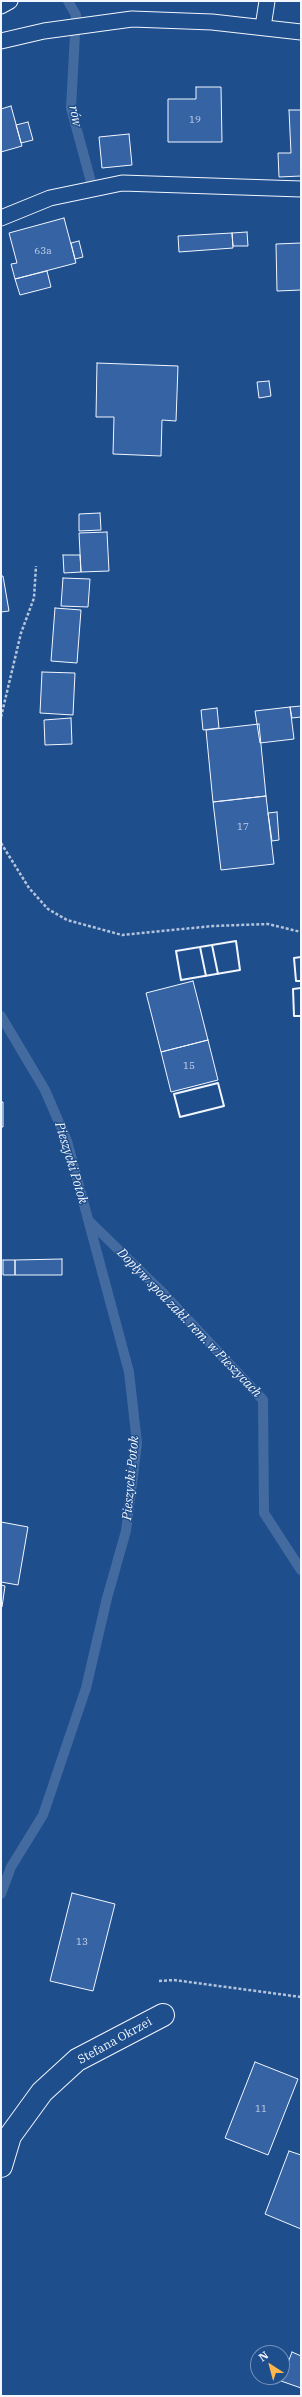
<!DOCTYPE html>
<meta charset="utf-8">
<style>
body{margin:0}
#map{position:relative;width:302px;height:2397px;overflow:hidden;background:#1f4e8c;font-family:"IBM Plex Serif",serif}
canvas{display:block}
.frame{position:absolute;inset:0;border:2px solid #f2f6ff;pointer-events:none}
.north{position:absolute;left:250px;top:2345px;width:40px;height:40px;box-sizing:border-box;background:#1f4e8c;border:1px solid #7391ba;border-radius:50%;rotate:324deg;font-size:11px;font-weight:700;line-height:16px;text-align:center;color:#f2f6ff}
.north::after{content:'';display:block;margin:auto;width:14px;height:18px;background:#ffb74d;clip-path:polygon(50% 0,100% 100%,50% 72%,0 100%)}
</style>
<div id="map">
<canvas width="302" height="2397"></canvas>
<div class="frame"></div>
<div class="north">N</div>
</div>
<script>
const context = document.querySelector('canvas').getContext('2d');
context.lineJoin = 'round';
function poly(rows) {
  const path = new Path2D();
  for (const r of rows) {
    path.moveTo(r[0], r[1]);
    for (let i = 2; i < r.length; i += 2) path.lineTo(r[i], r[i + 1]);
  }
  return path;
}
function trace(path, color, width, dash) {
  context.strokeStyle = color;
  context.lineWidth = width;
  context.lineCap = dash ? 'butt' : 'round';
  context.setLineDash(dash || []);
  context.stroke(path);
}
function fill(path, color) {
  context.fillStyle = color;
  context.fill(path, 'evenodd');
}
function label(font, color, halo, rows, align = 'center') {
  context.font = font + ' "IBM Plex Serif",serif';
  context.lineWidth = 3;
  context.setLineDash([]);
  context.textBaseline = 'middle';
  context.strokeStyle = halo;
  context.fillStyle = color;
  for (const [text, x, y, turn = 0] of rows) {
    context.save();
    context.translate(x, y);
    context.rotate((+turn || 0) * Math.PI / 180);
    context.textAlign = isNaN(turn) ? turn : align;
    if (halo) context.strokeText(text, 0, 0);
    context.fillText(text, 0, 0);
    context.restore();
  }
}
trace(poly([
 [68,1,76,15,71,108,91,182],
 [1,1016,45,1090,67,1141,129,1372,137,1443,126,1531,107,1598,86,1688,43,1815,11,1867,1,1894],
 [89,1221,161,1291,263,1400,264,1513,301,1570]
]), '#446ba0', 10);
const building = poly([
 [196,87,221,87,222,142,168,142,168,99,196,99,196,87],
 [11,106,22,146,1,152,1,109,11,106],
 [289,110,301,110,301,176,279,177,278,153,291,153,289,110],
 [28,122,33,140,21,143,16,125,28,122],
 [129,134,132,165,102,168,99,137,129,134],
 [64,218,76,263,15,279,11,264,17,263,9,233,64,218],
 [247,232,248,246,233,246,232,233,247,232],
 [232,233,233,248,179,252,178,236,232,233],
 [79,241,83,257,75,259,71,243,79,241],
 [301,243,301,290,277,291,276,244,301,243],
 [47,271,51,287,20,295,15,279,47,271],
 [97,363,178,366,176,421,162,420,161,456,113,454,114,417,96,417,97,363],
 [269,381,271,396,259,398,257,382,269,381],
 [100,513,101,530,79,531,79,514,100,513],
 [107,532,109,571,81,572,79,533,107,532],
 [63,555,80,555,81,572,64,573,63,555],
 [1,576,3,576,9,611,1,612,1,576],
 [63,578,90,579,88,607,61,606,63,578],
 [55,608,81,610,77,663,51,661,55,608],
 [42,672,75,673,73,715,40,713,42,672],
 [301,706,301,717,292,718,290,707,301,706],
 [290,707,294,739,260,743,255,711,290,707],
 [217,708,219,728,203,730,201,710,217,708],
 [71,718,72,744,45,745,44,720,71,718],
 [259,724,266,796,213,802,206,730,259,724],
 [266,796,274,864,221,870,213,802,266,796],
 [277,812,279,840,272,841,268,813,277,812],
 [193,981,208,1040,161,1052,146,993,193,981],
 [208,1040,218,1080,171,1092,161,1052,208,1040],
 [1,1102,3,1102,3,1127,1,1127,1,1102],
 [62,1259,62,1275,15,1275,15,1260,62,1259],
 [3,1260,15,1260,15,1275,3,1275,3,1260],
 [1,1522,28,1527,18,1585,1,1582,1,1522],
 [1,1585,5,1586,2,1607,1,1607,1,1585],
 [72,1893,115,1904,93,1991,50,1981,72,1893],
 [255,2062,298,2079,268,2155,225,2138,255,2062],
 [289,2151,301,2155,301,2229,265,2214,289,2151],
 [292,2352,301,2356,301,2388,281,2381,292,2352]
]);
fill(building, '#3563a3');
trace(building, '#f2f6ff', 1);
const lane = poly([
 [1,6,10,1],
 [263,27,267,1],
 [1,41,44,31,132,19,212,22,301,32],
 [1,218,50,198,122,183,301,189]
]);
const street = poly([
 [1,2166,10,2136,42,2092,77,2060,163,2015]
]);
trace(lane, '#f2f6ff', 17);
trace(street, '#f2f6ff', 24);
trace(poly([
 [1,717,21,633,34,598,36,566],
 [1,843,29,888,48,909,67,920,122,935,213,926,268,924,301,932],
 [159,1981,174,1980,301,1997]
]), '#b3c4dc', 2.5, [3, 2]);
trace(lane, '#1f4e8c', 15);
trace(street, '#1f4e8c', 22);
trace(poly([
 [236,941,240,970,181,980,176,951,236,941],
 [212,945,218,974],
 [200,947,206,976],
 [301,957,294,958,296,981,301,981],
 [301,988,293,989,294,1016,301,1016],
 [218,1083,224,1106,180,1117,174,1094,218,1083]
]), '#f2f6ff', 2);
label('10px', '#c3d1e8', null, [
 ["19",195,120],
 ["63a",43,251],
 ["17",243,827],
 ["15",189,1066],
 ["13",82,1942],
 ["11",261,2109]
]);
label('12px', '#f2f6ff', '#1f4e8c', [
 ["Stefana Okrzei",115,2041,-29]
]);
label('italic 13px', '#f2f6ff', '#1f4e8c', [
 ["rów",75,116,79],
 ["Pieszycki Potok",71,1163,73],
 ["Dopływ spod zakł. rem. w Pieszycach",189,1323,46],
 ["Pieszycki Potok",131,1478,-85]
]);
</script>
